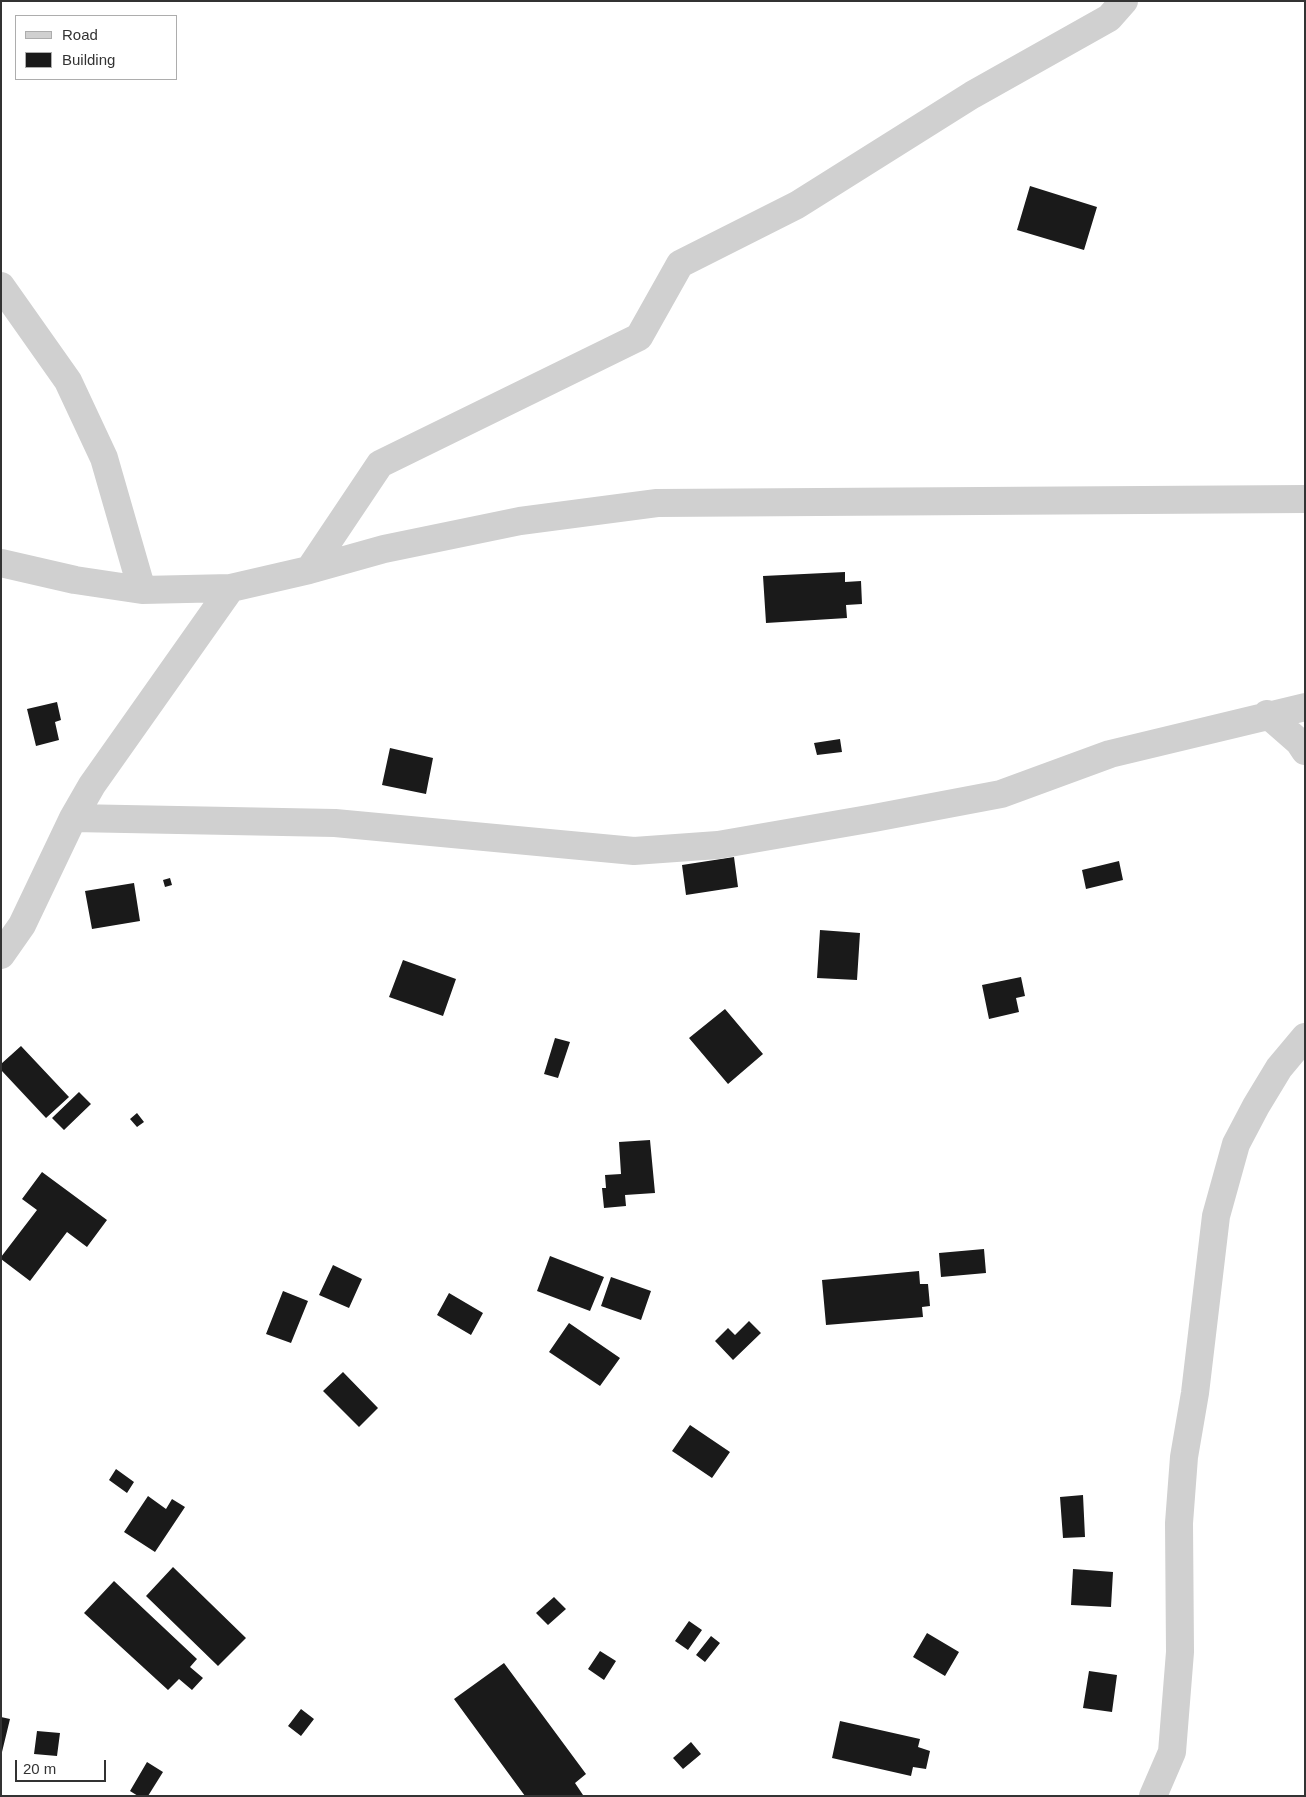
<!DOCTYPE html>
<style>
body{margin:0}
#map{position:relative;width:1306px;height:1797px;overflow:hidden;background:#fff;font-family:Helvetica,sans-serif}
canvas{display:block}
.frame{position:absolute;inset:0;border:2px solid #333;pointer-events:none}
.legend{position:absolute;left:15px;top:15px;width:162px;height:65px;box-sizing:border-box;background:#fff;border:1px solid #adadad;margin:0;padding:6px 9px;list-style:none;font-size:15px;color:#333}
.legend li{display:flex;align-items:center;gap:10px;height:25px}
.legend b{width:25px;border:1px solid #adadad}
.scale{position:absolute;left:15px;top:1760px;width:91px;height:22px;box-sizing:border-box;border:2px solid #333;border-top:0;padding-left:6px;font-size:15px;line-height:18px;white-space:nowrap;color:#333;-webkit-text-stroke:4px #fff;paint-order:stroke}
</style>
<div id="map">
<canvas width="1306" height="1797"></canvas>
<div class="frame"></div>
<ul class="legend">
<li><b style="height:6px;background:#d0d0d0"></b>Road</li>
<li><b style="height:14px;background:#1a1a1a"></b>Building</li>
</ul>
<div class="scale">20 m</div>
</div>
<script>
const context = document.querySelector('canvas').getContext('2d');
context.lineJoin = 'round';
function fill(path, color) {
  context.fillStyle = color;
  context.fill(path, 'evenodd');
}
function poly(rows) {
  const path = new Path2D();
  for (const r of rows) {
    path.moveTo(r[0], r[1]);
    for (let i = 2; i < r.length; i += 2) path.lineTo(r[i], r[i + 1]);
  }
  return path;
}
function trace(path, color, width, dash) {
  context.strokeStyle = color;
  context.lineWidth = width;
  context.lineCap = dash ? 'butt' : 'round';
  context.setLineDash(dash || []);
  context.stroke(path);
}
fill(poly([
 [1030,186,1097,207,1084,250,1017,230],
 [845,572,845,582,861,581,862,604,846,605,847,618,766,623,763,576],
 [57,702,61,720,55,722,59,740,36,746,27,709],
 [840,739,842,752,817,755,814,743],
 [390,748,433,758,426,794,382,785],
 [734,857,738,887,686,895,682,865],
 [1119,861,1123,880,1086,889,1082,870],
 [170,878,172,885,165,887,163,880],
 [134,883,140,921,92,929,85,891],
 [820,930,860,933,857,980,817,978],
 [403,960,456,979,443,1016,389,997],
 [1021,977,1025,996,1016,998,1019,1012,989,1019,982,985],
 [725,1009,763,1054,728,1084,689,1038],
 [555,1038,570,1042,558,1078,544,1074],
 [21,1046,69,1097,46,1118,1,1070,1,1064],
 [79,1092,91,1104,64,1130,52,1118],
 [137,1113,144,1122,137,1127,130,1119],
 [650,1140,655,1193,625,1195,626,1206,604,1208,602,1188,606,1188,605,1175,621,1174,619,1142],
 [42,1172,107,1220,87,1247,67,1232,30,1281,1,1259,1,1257,37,1210,22,1199],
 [984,1249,986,1273,941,1277,939,1253],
 [550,1256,604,1277,590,1311,537,1291],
 [333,1265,362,1279,349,1308,319,1295],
 [919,1271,920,1284,928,1284,930,1306,922,1307,923,1317,826,1325,822,1280],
 [611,1277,651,1291,641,1320,601,1306],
 [283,1291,308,1301,291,1343,266,1334],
 [449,1293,483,1313,471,1335,437,1315],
 [749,1321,761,1333,733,1360,715,1341,728,1328,735,1335],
 [569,1323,620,1358,600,1386,549,1352],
 [343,1372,378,1408,359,1427,323,1391],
 [690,1425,730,1452,712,1478,672,1451],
 [116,1469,134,1482,127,1493,109,1480],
 [1083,1495,1085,1537,1063,1538,1060,1497],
 [148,1496,166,1509,172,1499,185,1507,155,1552,124,1532],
 [173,1567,246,1638,218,1666,146,1596],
 [1073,1569,1113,1572,1111,1607,1071,1605],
 [114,1581,197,1659,190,1667,203,1678,192,1690,179,1679,168,1690,84,1613],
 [554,1597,566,1609,548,1625,536,1613],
 [689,1621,702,1630,688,1650,675,1641],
 [927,1633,959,1652,945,1676,913,1657],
 [711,1636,720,1643,705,1662,696,1655],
 [600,1651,616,1661,604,1680,588,1669],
 [504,1663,586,1774,575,1783,583,1795,582,1796,525,1796,454,1699],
 [1089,1671,1117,1675,1112,1712,1083,1708],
 [301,1709,314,1719,301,1736,288,1726],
 [1,1717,10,1719,2,1752,1,1752],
 [840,1721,920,1739,918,1747,930,1751,926,1769,913,1767,911,1776,832,1758],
 [37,1731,60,1733,57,1756,34,1754],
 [691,1742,701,1754,683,1769,673,1758],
 [147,1762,163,1772,148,1796,138,1796,130,1791]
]), '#1a1a1a');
trace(poly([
 [1,286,68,381,104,458,142,590],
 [1,563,75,580,142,590,231,588,309,570,384,549,520,521,657,503,1305,499],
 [309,570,380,464,639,337,680,264,797,205,972,95,1109,18,1124,1],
 [1267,714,1299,742,1305,751],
 [73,818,335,823,634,851,718,845,874,818,1001,794,1110,754,1305,707],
 [1,955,22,925,73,818,92,785,231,588],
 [1153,1796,1172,1752,1180,1652,1179,1523,1184,1457,1195,1393,1216,1216,1236,1144,1256,1106,1279,1068,1305,1037]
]), '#d0d0d0', 28);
</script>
